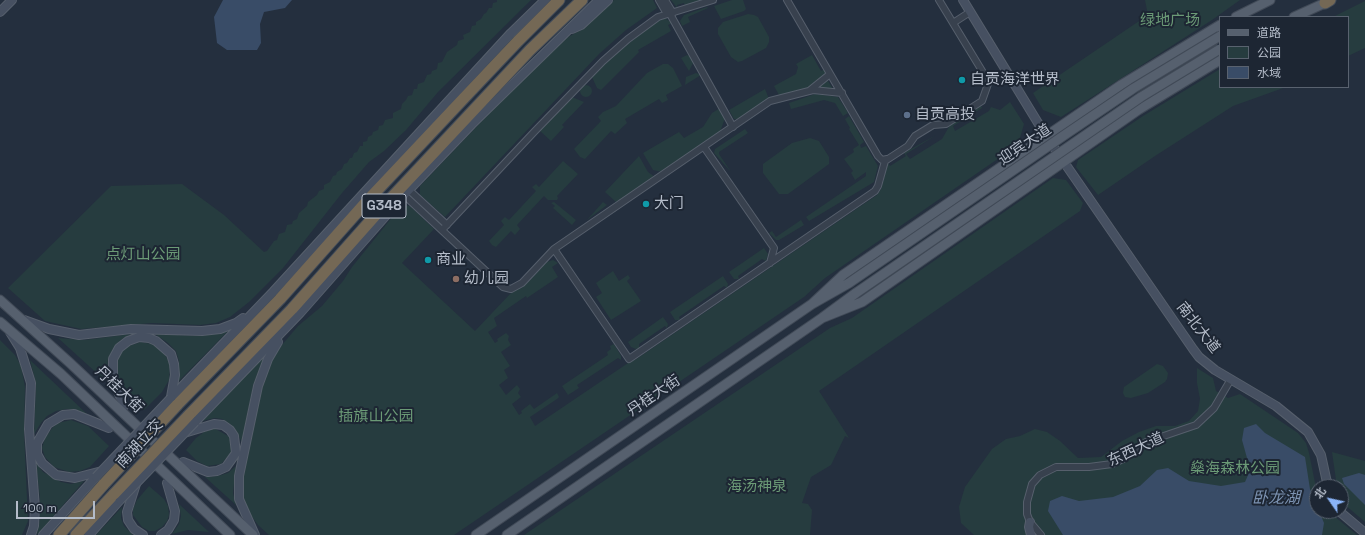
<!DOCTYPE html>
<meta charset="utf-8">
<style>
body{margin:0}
#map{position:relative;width:1365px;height:535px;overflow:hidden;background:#242f3e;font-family:"Space Grotesk","Noto Sans SC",sans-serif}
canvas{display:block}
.legend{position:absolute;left:1219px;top:16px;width:130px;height:72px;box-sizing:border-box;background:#1d2633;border:1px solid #59626f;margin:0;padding:5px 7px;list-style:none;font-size:12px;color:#b4bcc9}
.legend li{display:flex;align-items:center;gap:8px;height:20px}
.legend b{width:20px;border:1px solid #59626f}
.north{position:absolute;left:1309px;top:479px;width:40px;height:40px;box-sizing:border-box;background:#1d2633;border:1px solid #59626f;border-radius:50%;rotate:304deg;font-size:11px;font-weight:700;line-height:16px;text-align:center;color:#b4bcc9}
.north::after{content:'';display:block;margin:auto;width:14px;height:18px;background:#8ab4f8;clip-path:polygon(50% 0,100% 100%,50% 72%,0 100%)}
.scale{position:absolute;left:16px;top:501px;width:79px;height:18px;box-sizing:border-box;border:2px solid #b4bcc9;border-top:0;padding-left:5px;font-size:12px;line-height:14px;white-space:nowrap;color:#b4bcc9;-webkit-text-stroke:3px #1d2633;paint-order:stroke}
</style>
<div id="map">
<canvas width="1365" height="535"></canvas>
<ul class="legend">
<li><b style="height:5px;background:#56606e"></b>道路</li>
<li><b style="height:11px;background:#263c3f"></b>公园</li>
<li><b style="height:11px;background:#394c67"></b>水域</li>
</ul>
<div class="north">北</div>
<div class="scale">100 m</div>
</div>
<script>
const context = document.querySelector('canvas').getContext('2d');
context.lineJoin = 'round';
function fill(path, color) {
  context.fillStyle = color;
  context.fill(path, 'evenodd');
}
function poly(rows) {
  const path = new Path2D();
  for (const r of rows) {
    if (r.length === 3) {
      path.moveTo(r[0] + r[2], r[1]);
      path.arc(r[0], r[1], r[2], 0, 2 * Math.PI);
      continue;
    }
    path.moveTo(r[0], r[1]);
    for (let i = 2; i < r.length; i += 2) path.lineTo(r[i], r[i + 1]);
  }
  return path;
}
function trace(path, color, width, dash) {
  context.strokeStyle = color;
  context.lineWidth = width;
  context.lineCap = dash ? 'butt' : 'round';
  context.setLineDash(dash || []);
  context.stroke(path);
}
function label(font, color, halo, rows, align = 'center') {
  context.font = font + ' "Space Grotesk","Noto Sans SC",sans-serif';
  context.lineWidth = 4;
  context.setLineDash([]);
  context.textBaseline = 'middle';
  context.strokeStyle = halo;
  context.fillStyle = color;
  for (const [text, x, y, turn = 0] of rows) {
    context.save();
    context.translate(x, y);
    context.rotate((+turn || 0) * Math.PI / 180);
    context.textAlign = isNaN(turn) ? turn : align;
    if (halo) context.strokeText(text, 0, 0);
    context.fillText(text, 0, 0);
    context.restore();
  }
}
fill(poly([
 [497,0,531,0,438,92,406,130,384,151,369,162,342,193,283,268,249,302,230,317,216,323,200,325,152,323,81,329,45,321,8,288,111,186,182,184,224,215,264,252,267,251,274,241,277,240,279,234,285,232,287,225,292,224,293,221,297,219,299,213,307,206,308,202,317,195,319,191,324,189,324,185,330,182,333,176,336,175,337,172,342,169,344,164,347,163,350,158,352,158,354,153,357,152,360,146,363,146,363,142,367,141,368,137,372,135,373,132,378,130,379,126,383,125,385,120,393,118,393,113,401,109,402,104,406,100,408,96,412,95,414,89,417,89,418,84,424,82,427,75,431,74,432,71,437,69,438,63,442,62,447,52,457,45,458,41,464,39,463,35,470,32,472,26,476,25,476,22,481,19,484,14,486,13,489,8,492,8,493,3,497,2],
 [614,0,653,0,657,8,626,30,599,54,445,217,420,195,420,186,519,82,563,40,582,29],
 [671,0,703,0,685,6,684,3,677,5,678,9],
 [732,0,743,0,746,9,744,11,721,19,714,6],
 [1145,0,1240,0,1212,20,1061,117,1043,110,1033,93,1148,15],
 [1365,1,1365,48,1348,56,1348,17,1333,17],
 [707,7,708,8,688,17,690,22,682,26,680,21,684,15],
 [748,14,754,15,758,17,769,37,769,42,766,48,742,61,738,62,731,57,718,34,718,28,723,22],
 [665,18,672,23,668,25,671,31,638,50,639,52,601,90,597,88,592,77,607,61,659,19],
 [687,55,691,57,693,63,689,71,681,58],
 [812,55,821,71,825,69,825,75,807,89,779,95,774,86,796,74,798,67,796,64],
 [663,64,668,64,673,68,682,86,666,95,668,100,662,103,659,99,625,119,627,123,615,134,611,131,585,159,580,157,574,149,601,121,598,117,603,112,616,106,647,73],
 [1220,69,1220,87,1286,87,1233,106,1155,156,1098,195,1076,167,1078,160,1143,116],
 [696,73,701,75,685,85,686,77],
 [828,81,833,89,820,89,820,85],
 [586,91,6],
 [765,89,769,99,740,119,734,119,729,110],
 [815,94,838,97,848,113,843,116,835,103,824,100,791,109,789,103],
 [572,97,584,102,562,125,564,127,551,141,540,131],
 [1010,102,1024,124,1018,145,825,278,804,297,454,535,269,535,258,525,248,511,243,497,243,476,262,385,269,366,281,346,298,326,322,306,343,281,352,267,402,205,410,206,434,229,402,263,475,331,510,294,529,281,547,262,553,260,558,263,552,267,558,277,527,298,526,296,494,318,497,326,488,332,495,343,498,341,497,339,506,333,509,336,508,340,511,345,501,352,510,366,504,370,508,378,499,385,506,395,517,385,520,389,518,393,521,397,512,404,519,415,522,413,521,411,530,404,534,409,557,393,559,397,557,399,530,417,535,426,634,359,635,360,877,195,881,189,888,163,890,166,906,156,904,153,936,135,906,154,910,159,942,139,950,125,981,106,982,108,953,126,955,131,989,111,991,107,1000,110],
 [720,108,725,118,720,132,662,172,653,170,643,153,679,132,684,138,703,127,712,113],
 [849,116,864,142,860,145,861,148,866,146,878,166,874,182,809,221,806,217,866,176,866,172,855,180,851,173,853,171,844,159,854,152,853,149,859,145,849,129,850,128,845,119],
 [745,129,748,133,719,152,719,154,731,172,714,153,715,149],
 [810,138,819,141,829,157,829,164,788,194,779,194,763,173,763,164,792,143],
 [639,156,648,172,655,177,619,201,616,202,605,192],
 [563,161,578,174,557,196,558,198,557,200,548,200,544,196,517,225,520,229,515,235,511,231,496,247,492,245,489,241,504,225,501,221,505,217,509,220,536,191,532,187,536,184,539,187],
 [1053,178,1066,180,1083,203,1080,211,819,391,849,438,845,436,831,465,811,477,802,503,808,504,812,510,810,535,524,535,830,328,852,318],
 [554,202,576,220,572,225,553,208,555,206,551,203],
 [603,202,607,205,587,220],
 [801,220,804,225,779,240,776,240,769,233,772,231,776,237],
 [764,248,768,254,766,261,762,259,738,276,739,279,734,279,729,272],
 [613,271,619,281,628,275,630,278,627,281,641,301,611,320,596,297,602,293,596,283],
 [723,276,728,284,727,288,724,286,679,317,680,320,675,320,670,312],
 [663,317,668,324,667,328,665,326,639,344,639,348,636,349,631,347,628,342],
 [228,331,179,381,179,361,176,351,168,343,155,334,199,336],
 [131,334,121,340,112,351,108,359,107,377,111,386,58,338,85,340],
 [0,340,15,355,21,366,25,387,24,433,28,521,22,535,0,535],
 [141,342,156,345,163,351,170,364,169,380,162,392,144,410,125,392,117,380,115,371,116,363,119,354,126,347],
 [614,344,621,356,621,360,618,358,577,385,579,388,568,395,562,386,608,355,607,352,611,349,610,346],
 [265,355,253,386,242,443,237,432,230,424,222,419,215,418,202,421],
 [30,360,87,414,67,409,56,411,47,416,41,423,34,434,36,384],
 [1157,364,1163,366,1168,373,1167,379,1165,382,1148,393,1131,398,1125,397,1123,393,1124,387],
 [1197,368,1213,378,1216,391,1228,398,1240,394,1298,433,1306,443,1309,453,1317,493,1317,511,1328,511,1357,535,974,535,961,523,959,507,965,487,992,449,1006,439,1020,436,1035,429,1047,432,1060,441,1078,458,1101,457,1122,441,1139,432,1156,426,1175,426,1189,421,1198,411,1200,399,1197,383],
 [71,420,88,426,109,446,90,467,80,471,69,472,54,467,45,457,42,448,45,438,53,427,58,423],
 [214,428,228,436,232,444,232,452,221,464,207,466,197,461,186,450,196,438,204,432],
 [1332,452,1365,461,1365,522,1344,504,1341,497,1341,487,1337,487],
 [36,463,43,472,61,482,71,484,84,481,37,535,40,519,40,498],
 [236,466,233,493,236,505,205,477,218,476,228,473],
 [149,486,164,499,168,506,169,515,167,521,162,527,155,531,149,531,142,527,133,515,133,509,137,500],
 [179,504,209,532,188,530,172,534,179,524,181,516],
 [122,507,121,518,124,526,133,535,96,535]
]), '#263c3f');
fill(poly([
 [223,0,292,0,285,8,264,12,260,24,261,43,257,50,227,50,217,43,214,17],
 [1256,424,1265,433,1305,457,1310,489,1317,505,1317,511,1319,511,1324,523,1322,535,1063,535,1048,511,1050,501,1062,496,1079,501,1113,497,1140,486,1157,470,1168,468,1189,481,1221,486,1245,482,1252,466,1247,458,1242,440,1244,428],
 [1359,473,1365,475,1365,505,1344,484,1342,478]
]), '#394c67');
const street = poly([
 [659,0,667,14],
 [665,0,673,13],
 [787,0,878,156,882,160,887,159],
 [670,14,733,127],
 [953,23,970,12],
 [809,91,830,74],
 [704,147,774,248,770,263],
 [409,190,447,225],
 [404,195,503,287,511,289,522,283,554,249,770,101,813,90,842,93],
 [442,230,535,131,603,61,628,39,658,17,713,0],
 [554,249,629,359,875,191,878,186,885,161,908,146,915,136,933,125,946,124,982,101,988,84,987,79,939,0],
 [1041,535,1030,522,1027,514,1027,502,1032,484,1040,475,1056,467,1089,467,1112,464,1125,458,1146,442,1196,425,1214,408,1231,379]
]);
const secondary = poly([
 [963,0,1046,136,1193,349,1199,357,1215,370,1276,406,1308,432,1321,455,1328,487],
 [0,12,12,0],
 [572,29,581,25,608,0],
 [24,320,49,329,79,335,131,329,202,331,220,329,236,323,243,318],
 [10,332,20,348,31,383,29,429,35,508,34,526,31,535],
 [171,398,273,292,511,33,545,0],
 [124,406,113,379,113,359,119,348,128,341,139,337,149,338,156,341,171,354,174,364,175,375,171,397],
 [195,422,300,313,404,195,472,124,599,0],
 [183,462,208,472,217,471,226,467,236,453,234,436,230,430,223,425,214,424,184,433],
 [102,471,75,478,56,475,42,463,37,454,37,443,48,424,63,415,74,414,109,428],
 [136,484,127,512,128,520,134,529,143,535],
 [1339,511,1365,533],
 [1030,522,1029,527,1031,535],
 [43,535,96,477],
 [89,535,120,500],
 [161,535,168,530,174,520,175,511,167,483],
 [255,535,239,499,239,476,258,386,268,359,278,342]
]);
const primary = poly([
 [1236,17,1270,0],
 [1294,17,1325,3],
 [0,300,70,363,253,535],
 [812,304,843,275,1121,85,1220,25],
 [822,318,862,302,1138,110,1220,60],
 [0,322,61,374,230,535],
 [476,535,812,304,849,283],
 [507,535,822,318,856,293]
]);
const highway = poly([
 [1325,3,1330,0],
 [177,405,280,299,368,200,464,98,518,41,559,0],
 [189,415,292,309,380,210,530,50,582,0],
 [59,535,104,484],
 [76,535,114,494]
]);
trace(street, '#565f6c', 8);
trace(secondary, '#565f6c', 10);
trace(primary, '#414a57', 11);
trace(highway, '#434c59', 13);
trace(street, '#38414e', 6);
trace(secondary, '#465061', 8);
trace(primary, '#56606e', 9);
trace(highway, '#746855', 11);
const secondaryBridge = poly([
 [96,477,171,398],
 [120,500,195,422]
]);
const primaryBridge = poly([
 [849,283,1066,134,1134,88,1220,36],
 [856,293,1141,97,1220,49]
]);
const highwayBridge = poly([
 [104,484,177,405],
 [114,494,189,415]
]);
trace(secondaryBridge, '#565f6c', 10, []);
trace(primaryBridge, '#414a57', 11, []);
trace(highwayBridge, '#434c59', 13, []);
trace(secondaryBridge, '#465061', 8);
trace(primaryBridge, '#56606e', 9);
trace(highwayBridge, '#746855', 11);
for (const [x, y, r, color] of [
 [962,80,4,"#0f9aa8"],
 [907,115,4,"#5c6f8a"],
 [646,204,4,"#0f9aa8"],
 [428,260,4,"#0f9aa8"],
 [456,279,4,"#8d6e63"]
]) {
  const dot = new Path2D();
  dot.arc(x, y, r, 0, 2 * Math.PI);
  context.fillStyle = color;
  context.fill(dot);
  trace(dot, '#1d2633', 1.5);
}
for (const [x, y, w] of [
 [384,206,44]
]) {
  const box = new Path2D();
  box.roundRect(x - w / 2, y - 12, w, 24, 3);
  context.fillStyle = '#1d2633';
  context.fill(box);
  trace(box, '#b4bcc9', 1);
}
label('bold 14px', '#b4bcc9', null, [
 ["G348",384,206]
]);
label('15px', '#6b9a76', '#1d2633', [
 ["绿地广场",1170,21],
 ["点灯山公园",143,255],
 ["插旗山公园",376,417],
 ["燊海森林公园",1235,469],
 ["海汤神泉",757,487]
]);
label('15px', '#b4bcc9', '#1d2633', [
 ["自贡海洋世界",970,80],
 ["自贡高投",915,115],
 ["大门",654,204],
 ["商业",436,260],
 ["幼儿园",464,279]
], 'left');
label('15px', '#b4bcc9', '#1d2633', [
 ["迎宾大道",1025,145,-34],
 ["南北大道",1198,328,52],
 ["丹桂大街",119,390,44],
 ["丹桂大街",654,396,-34],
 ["南湖立交",140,444,-47],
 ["东西大道",1136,450,-25]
]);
label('italic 16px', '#7c92b1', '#1d2633', [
 ["卧龙湖",1276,499]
]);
</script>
